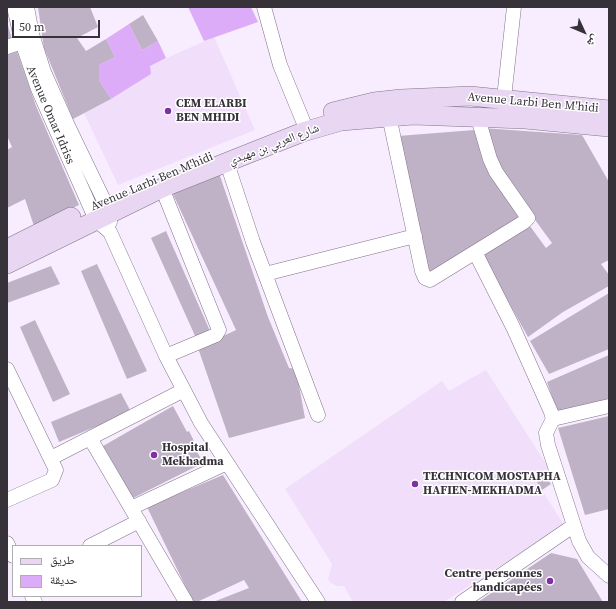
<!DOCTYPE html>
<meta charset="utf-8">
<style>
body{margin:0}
#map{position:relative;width:616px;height:609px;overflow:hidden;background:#f8edfe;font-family:"Source Serif 4","Noto Naskh Arabic",serif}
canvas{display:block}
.frame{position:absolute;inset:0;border:8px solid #37323a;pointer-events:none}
.legend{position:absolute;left:12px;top:545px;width:130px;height:52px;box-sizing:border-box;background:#fff;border:1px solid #afadb0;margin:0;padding:5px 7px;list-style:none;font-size:12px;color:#37323a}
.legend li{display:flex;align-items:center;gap:8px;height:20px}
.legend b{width:20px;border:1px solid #afadb0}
.north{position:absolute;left:564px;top:12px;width:40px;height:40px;-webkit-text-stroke:3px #fff;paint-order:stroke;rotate:134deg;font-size:11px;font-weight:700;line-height:16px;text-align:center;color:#37323a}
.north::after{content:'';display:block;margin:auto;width:14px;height:18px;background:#37323a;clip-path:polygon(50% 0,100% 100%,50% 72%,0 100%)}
.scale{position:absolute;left:12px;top:20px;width:88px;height:18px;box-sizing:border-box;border:2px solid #37323a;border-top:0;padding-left:5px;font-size:12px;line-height:14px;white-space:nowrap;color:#37323a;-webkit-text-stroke:3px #fff;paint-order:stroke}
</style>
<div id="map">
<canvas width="616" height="609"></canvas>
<div class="frame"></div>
<ul class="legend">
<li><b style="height:5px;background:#e9d6f3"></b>طريق</li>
<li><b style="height:11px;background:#ddacf9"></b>حديقة</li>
</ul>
<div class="north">ش</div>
<div class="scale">50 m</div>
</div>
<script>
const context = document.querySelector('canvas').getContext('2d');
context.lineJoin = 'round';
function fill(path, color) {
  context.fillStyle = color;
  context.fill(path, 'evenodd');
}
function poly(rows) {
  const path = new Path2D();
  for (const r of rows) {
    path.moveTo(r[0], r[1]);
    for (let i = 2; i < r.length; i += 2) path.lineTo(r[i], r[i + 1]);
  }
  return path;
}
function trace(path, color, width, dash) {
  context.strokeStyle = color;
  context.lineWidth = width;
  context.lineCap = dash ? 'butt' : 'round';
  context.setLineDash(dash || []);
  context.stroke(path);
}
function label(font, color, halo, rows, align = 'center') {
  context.font = font + ' "Source Serif 4","Noto Naskh Arabic",serif';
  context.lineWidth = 3;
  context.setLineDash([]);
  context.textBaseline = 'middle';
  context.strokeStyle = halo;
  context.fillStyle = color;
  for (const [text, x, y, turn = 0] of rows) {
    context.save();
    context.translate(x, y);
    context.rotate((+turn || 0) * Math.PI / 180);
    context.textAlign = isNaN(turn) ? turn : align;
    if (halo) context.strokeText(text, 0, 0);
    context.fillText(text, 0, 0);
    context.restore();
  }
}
fill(poly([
 [214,37,255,130,118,185,84,113,111,99,151,74,149,66],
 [486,370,550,470,535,479,564,525,444,602,353,602,344,586,337,586,331,583,328,579,332,564,285,489,442,381,449,391]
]), '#f0defb');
fill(poly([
 [188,7,251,7,258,22,204,41],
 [129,24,142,50,158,41,166,58,150,66,151,74,111,99,99,80,99,65,115,57,106,39]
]), '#ddacf9');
fill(poly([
 [38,7,90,7,98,27,77,38,86,51,106,39,115,57,99,65,99,80,111,99,73,119,44,48],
 [143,15,158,41,142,50,129,24],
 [7,22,13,43,7,45],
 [15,46,36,106,79,205,34,226,25,199,7,208,7,150,12,147,7,136,7,49],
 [482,128,582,135,609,182,609,260,601,264,609,275,609,286,563,312,528,337,480,251,527,222,546,248,552,243,499,171],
 [474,130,525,218,427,277,398,136],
 [219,173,268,317,289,368,296,369,305,418,229,438,198,348,236,330,172,192],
 [166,231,210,331,196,338,151,238],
 [97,264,147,371,127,379,81,271],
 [51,266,60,284,7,303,7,283],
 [609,293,609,349,549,374,530,341],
 [35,320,70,394,53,402,20,327],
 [609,355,609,402,557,411,547,382],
 [121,393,131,412,59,442,51,422],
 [173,406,187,432,189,431,194,441,192,442,203,463,133,498,103,446],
 [609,416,609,509,585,515,558,428],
 [544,473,551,484,542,490,535,479],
 [223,475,302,602,213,602,249,588,244,580,197,602,193,602,147,507],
 [551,553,577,559,603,602,478,602]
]), '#bfb2c7');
const minor = poly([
 [14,7,22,42,38,89,96,220,110,232,166,356,201,423,318,602],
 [27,7,32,34,44,72,69,128,110,213,110,222],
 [264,7,280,65,303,121],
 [7,47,22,42],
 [504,98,514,7],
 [389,116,422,271,425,278,430,280,524,222,528,218,496,172,490,159,478,118],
 [227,163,253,242,318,415],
 [162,188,219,330,216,335,166,356],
 [475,252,513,327,551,412,553,419,546,433,548,445,579,541,588,557,609,576],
 [265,274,415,236],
 [7,369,56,470,52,480,7,500],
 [553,419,609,406],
 [90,438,186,602],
 [51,458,184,390],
 [131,508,227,463],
 [7,543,13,556],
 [90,546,139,521],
 [32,596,35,602],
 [462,602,573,526]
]);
const secondary = poly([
 [333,112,374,102,401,99,470,96,609,110],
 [7,249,71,217],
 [7,264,162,188,303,132,341,121,413,115,525,119,609,127]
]);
trace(minor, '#807487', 15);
trace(secondary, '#807487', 20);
trace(minor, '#fff', 14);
trace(secondary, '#e9d6f3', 19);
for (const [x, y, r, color] of [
 [168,111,4,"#7e31a2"],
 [154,455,4,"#7e31a2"],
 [415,484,4,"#7e31a2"],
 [550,581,4,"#7e31a2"]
]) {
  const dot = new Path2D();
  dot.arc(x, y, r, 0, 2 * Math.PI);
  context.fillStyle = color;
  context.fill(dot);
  trace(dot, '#fff', 1.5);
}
label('12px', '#37323a', '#fff', [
 ["Avenue Larbi Ben M'hidi",533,103,5],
 ["Avenue Omar Idriss",50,115,67],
 ["شارع العربي بن مهيدي",274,145,-21],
 ["Avenue Larbi Ben M'hidi",152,182,-23]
]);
label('bold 12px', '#37323a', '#fff', [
 ["CEM ELARBI",176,104],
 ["BEN MHIDI",176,118],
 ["Hospital",162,448],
 ["Mekhadma",162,462],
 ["TECHNICOM MOSTAPHA",423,477],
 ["HAFIEN-MEKHADMA",423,491],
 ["Centre personnes",542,574,"right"],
 ["handicapées",542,588,"right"]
], 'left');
</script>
